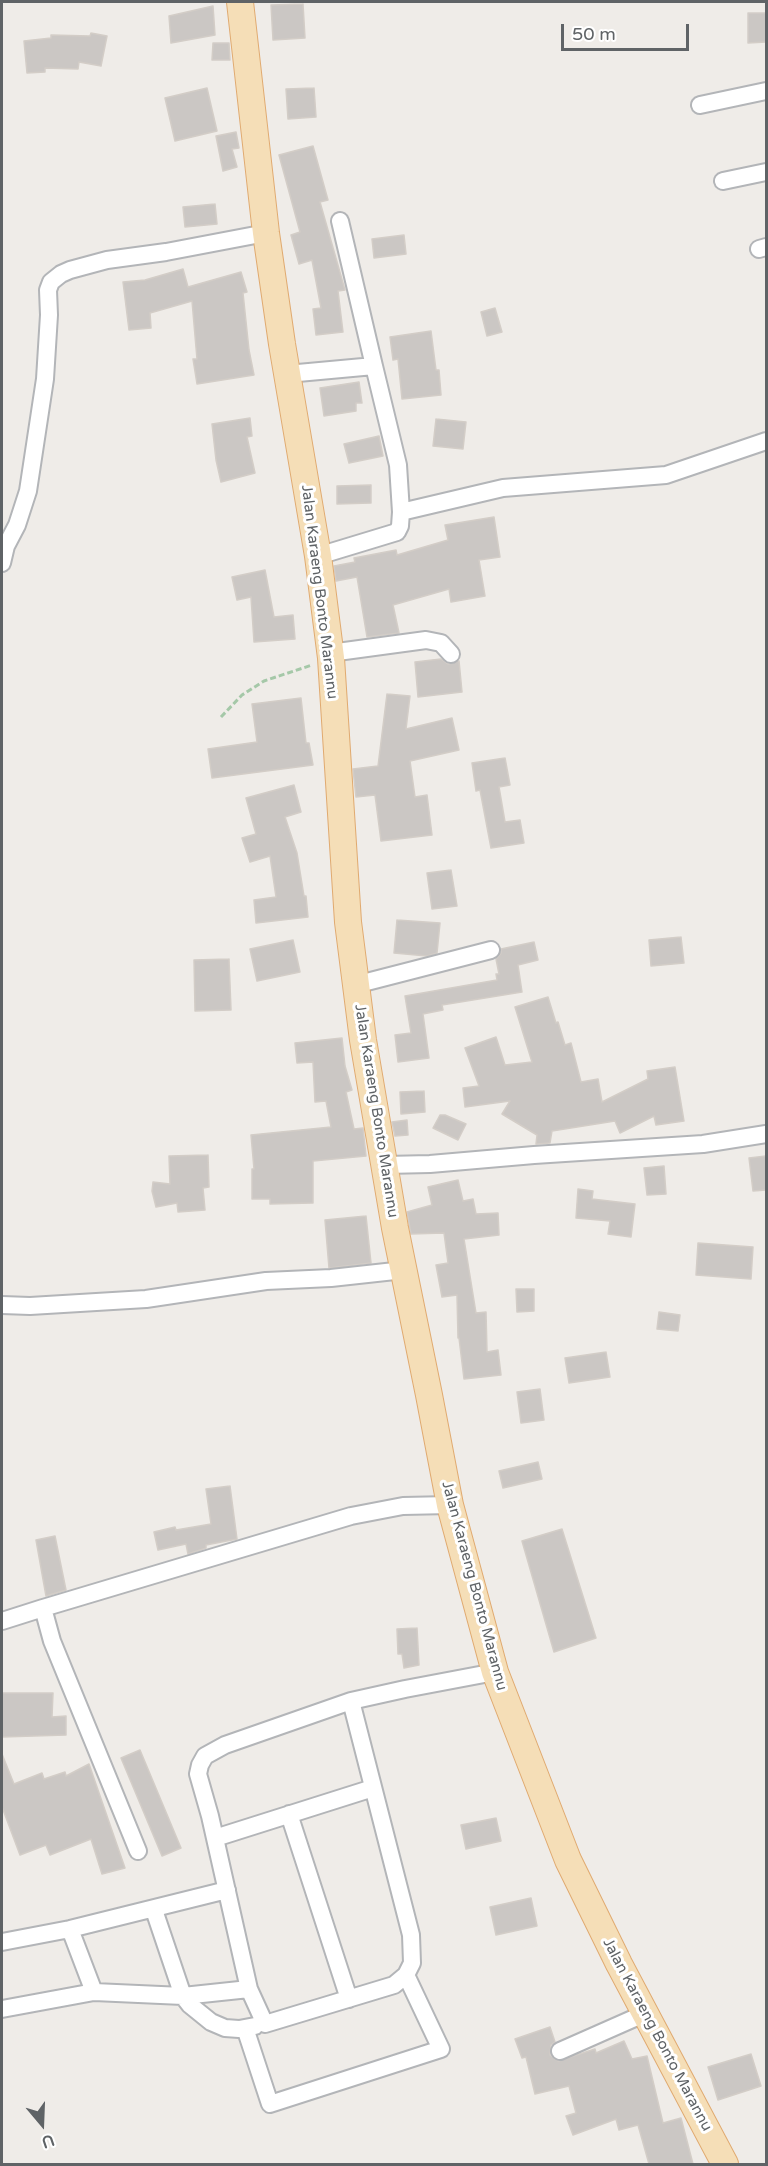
<!DOCTYPE html>
<style>
body{margin:0}
#map{position:relative;width:768px;height:2166px;overflow:hidden;background:#efece8;font-family:"Varela Round",sans-serif}
canvas{display:block}
.frame{position:absolute;inset:0;border:3px solid #5f6366;pointer-events:none}
.north{position:absolute;left:12px;top:2094px;width:60px;height:60px;-webkit-text-stroke:4px #fff;paint-order:stroke;rotate:161deg;font-size:16px;font-weight:700;line-height:24px;text-align:center;color:#5f6366}
.north::after{content:'';display:block;margin:auto;width:21px;height:27px;background:#5f6366;clip-path:polygon(50% 0,100% 100%,50% 72%,0 100%)}
.scale{position:absolute;left:561px;top:24px;width:128px;height:27px;box-sizing:border-box;border:3px solid #5f6366;border-top:0;padding-left:8px;font-size:18px;line-height:21px;white-space:nowrap;color:#5f6366;-webkit-text-stroke:4px #fff;paint-order:stroke}
</style>
<div id="map">
<canvas width="768" height="2166"></canvas>
<div class="frame"></div>
<div class="north">U</div>
<div class="scale">50 m</div>
</div>
<script>
const context = document.querySelector('canvas').getContext('2d');
context.lineJoin = 'round';
function fill(path, color) {
  context.fillStyle = color;
  context.fill(path, 'evenodd');
}
function poly(rows) {
  const path = new Path2D();
  for (const r of rows) {
    path.moveTo(r[0], r[1]);
    for (let i = 2; i < r.length; i += 2) path.lineTo(r[i], r[i + 1]);
  }
  return path;
}
function trace(path, color, width, dash) {
  context.strokeStyle = color;
  context.lineWidth = width;
  context.lineCap = dash ? 'butt' : 'round';
  context.setLineDash(dash || []);
  context.stroke(path);
}
function label(font, color, halo, rows, align = 'center') {
  context.font = font + ' "Varela Round",sans-serif';
  context.lineWidth = 6;
  context.setLineDash([]);
  context.textBaseline = 'middle';
  context.strokeStyle = halo;
  context.fillStyle = color;
  for (const [text, x, y, turn = 0] of rows) {
    context.save();
    context.translate(x, y);
    context.rotate((+turn || 0) * Math.PI / 180);
    context.textAlign = isNaN(turn) ? turn : align;
    if (halo) context.strokeText(text, 0, 0);
    context.fillText(text, 0, 0);
    context.restore();
  }
}
const building = poly([
 [303,4,305,38,273,40,271,5,303,4],
 [213,6,215,35,171,43,169,16,213,6],
 [748,13,766,13,766,42,748,43,748,13],
 [91,33,107,36,101,66,79,62,78,69,45,68,45,72,27,73,24,41,51,38,51,35,90,36,91,33],
 [213,43,229,43,230,60,212,60,213,43],
 [207,88,217,131,175,141,165,98,207,88],
 [314,88,316,117,288,119,286,89,314,88],
 [236,132,239,148,232,149,237,167,223,171,216,136,236,132],
 [313,146,328,200,320,202,345,290,338,291,343,332,316,335,313,309,321,308,312,260,299,264,291,235,300,232,279,155,313,146],
 [215,204,217,224,185,227,183,207,215,204],
 [404,235,406,254,374,258,372,239,404,235],
 [183,269,188,287,241,272,247,292,243,293,249,350,254,375,197,384,193,359,197,359,192,301,150,313,151,328,129,330,123,282,145,280,183,269],
 [495,308,502,332,487,336,481,312,495,308],
 [431,331,436,370,439,370,441,395,402,399,398,359,393,360,390,337,431,331],
 [359,382,362,403,356,403,356,411,324,416,320,388,359,382],
 [250,418,252,436,247,437,255,473,221,482,216,460,212,424,250,418],
 [436,419,466,422,463,449,433,446,436,419],
 [379,436,383,456,349,463,344,444,379,436],
 [371,485,371,503,337,504,337,486,371,485],
 [494,517,500,557,479,560,485,596,451,602,449,589,393,605,399,633,367,637,357,577,336,581,334,566,355,562,354,558,396,550,397,555,448,540,445,525,494,517],
 [265,570,274,617,293,615,295,639,254,642,251,597,237,600,232,577,265,570],
 [441,659,448,664,459,661,462,692,418,697,415,662,441,659],
 [387,694,410,696,406,729,452,718,459,750,410,761,415,797,427,795,432,835,381,841,375,795,356,797,353,769,378,766,387,694],
 [301,698,306,743,309,743,313,765,212,778,208,749,257,742,252,704,301,698],
 [505,758,510,785,499,787,505,822,520,820,524,843,491,848,480,790,476,791,472,763,505,758],
 [294,785,301,812,285,817,297,853,304,896,306,896,308,917,256,923,254,900,276,897,270,856,250,862,242,838,256,834,246,798,294,785],
 [451,870,457,906,432,909,427,873,451,870],
 [397,920,440,923,437,953,427,956,394,953,397,920],
 [681,937,684,963,651,966,649,940,681,937],
 [293,940,300,972,257,981,250,949,293,940],
 [534,942,538,960,518,965,522,992,442,1005,443,1010,423,1014,429,1058,398,1062,395,1035,411,1033,405,996,497,980,496,974,499,974,496,959,501,953,501,949,534,942],
 [229,959,231,1010,195,1011,194,960,229,959],
 [548,997,556,1023,558,1022,565,1045,571,1043,581,1082,598,1079,602,1102,648,1079,647,1071,675,1067,684,1121,656,1125,654,1116,620,1133,615,1121,552,1131,550,1143,536,1144,537,1135,502,1114,510,1101,465,1107,463,1088,479,1086,465,1048,496,1037,505,1065,532,1062,515,1007,548,997],
 [342,1038,345,1066,352,1090,346,1092,354,1129,363,1128,366,1156,313,1161,313,1203,270,1204,270,1199,252,1199,252,1169,254,1169,251,1135,331,1127,326,1101,315,1102,313,1062,297,1063,295,1043,342,1038],
 [424,1091,425,1112,401,1114,400,1092,424,1091],
 [440,1115,445,1115,466,1124,458,1140,433,1128,440,1115],
 [407,1120,408,1135,395,1136,392,1122,407,1120],
 [208,1155,209,1187,203,1188,205,1210,178,1212,177,1203,156,1207,152,1191,153,1182,170,1184,169,1156,208,1155],
 [766,1156,766,1190,753,1191,749,1158,766,1156],
 [664,1166,666,1194,647,1195,644,1168,664,1166],
 [458,1180,463,1201,473,1199,476,1214,498,1213,499,1235,464,1239,476,1313,486,1312,487,1352,498,1350,501,1375,464,1379,459,1338,458,1338,457,1295,442,1297,436,1265,448,1263,444,1233,411,1234,407,1212,432,1205,428,1187,458,1180],
 [578,1189,593,1191,592,1199,635,1204,631,1237,608,1234,610,1221,576,1218,578,1189],
 [366,1216,371,1263,329,1268,325,1220,366,1216],
 [698,1243,753,1247,751,1279,696,1275,698,1243],
 [516,1289,534,1289,534,1311,517,1312,516,1289],
 [659,1312,680,1315,678,1331,657,1329,659,1312],
 [606,1352,610,1377,569,1383,565,1358,606,1352],
 [540,1389,544,1420,521,1423,517,1392,540,1389],
 [538,1462,542,1479,503,1488,499,1471,538,1462],
 [230,1486,237,1539,206,1545,206,1548,188,1554,186,1544,158,1550,154,1532,175,1527,176,1530,211,1524,206,1489,230,1486],
 [562,1529,596,1638,554,1652,522,1541,562,1529],
 [55,1536,66,1590,46,1596,36,1540,55,1536],
 [417,1628,419,1665,404,1668,402,1654,398,1654,397,1629,417,1628],
 [2,1693,53,1693,52,1717,66,1716,66,1735,2,1737,2,1693],
 [140,1750,181,1848,162,1856,121,1758,140,1750],
 [2,1754,14,1784,42,1773,44,1779,65,1772,66,1776,89,1764,125,1868,102,1874,91,1839,50,1855,46,1845,20,1855,2,1807,2,1754],
 [496,1818,501,1841,466,1849,461,1825,496,1818],
 [531,1898,537,1926,496,1935,490,1907,531,1898],
 [550,2027,555,2042,551,2045,550,2055,558,2061,595,2049,596,2053,624,2041,632,2059,647,2056,663,2123,681,2118,693,2164,649,2164,638,2125,619,2130,616,2119,573,2135,566,2116,576,2113,569,2086,535,2094,526,2057,522,2058,515,2039,550,2027],
 [751,2054,761,2086,718,2100,708,2067,751,2054]
]);
fill(building, '#cbc7c4');
trace(building, '#d3cdc7', 1.5);
const minor = poly([
 [700,105,766,91],
 [723,181,766,172],
 [759,249,766,247],
 [287,374,374,366,340,221],
 [401,512,503,488,666,475,766,441],
 [318,556,397,532,400,526,401,512,398,465,374,366],
 [2,563,6,546,17,525,28,491,45,379,49,315,48,290,51,282,61,274,70,270,107,260,166,252,266,233],
 [330,653,426,640,441,643,451,654],
 [355,985,491,950],
 [385,1165,430,1164,534,1155,703,1144,766,1134],
 [2,1305,30,1306,146,1299,266,1281,331,1278,404,1270],
 [2,1621,43,1608],
 [351,1701,411,1935,412,1963,406,1975,394,1985,265,2024,249,1989,210,1816,198,1774,200,1765,205,1756,225,1745,351,1701,405,1689,495,1672],
 [289,1814,349,1999],
 [215,1838,373,1788],
 [138,1851,52,1641,43,1608,351,1516,403,1506,450,1505],
 [154,1910,183,1996,190,2005,211,2022,225,2028,239,2029,255,2026],
 [70,1929,94,1992],
 [2,1942,70,1929,227,1890],
 [2,2009,94,1992,183,1996,249,1989],
 [245,2028,270,2104,441,2049,406,1975],
 [560,2051,646,2013]
]);
const primary = poly([
 [240,2,266,233,282,344,318,556,331,658,348,922,363,1040,395,1228,429,1395,450,1505,495,1672,568,1860,619,1964,725,2164]
]);
trace(minor, '#b3b5b8', 20);
trace(primary, '#e0aa70', 28);
trace(poly([
 [221,717,242,695,264,681,312,665]
]), '#a5c8a8', 3, [6, 3]);
trace(minor, '#fff', 16);
trace(primary, '#f5deb7', 26);
label('15px', '#5f6366', '#fff', [
 ["Jalan Karaeng Bonto Marannu",319,592,83],
 ["Jalan Karaeng Bonto Marannu",376,1111,81],
 ["Jalan Karaeng Bonto Marannu",474,1586,75],
 ["Jalan Karaeng Bonto Marannu",657,2035,62]
]);
</script>
